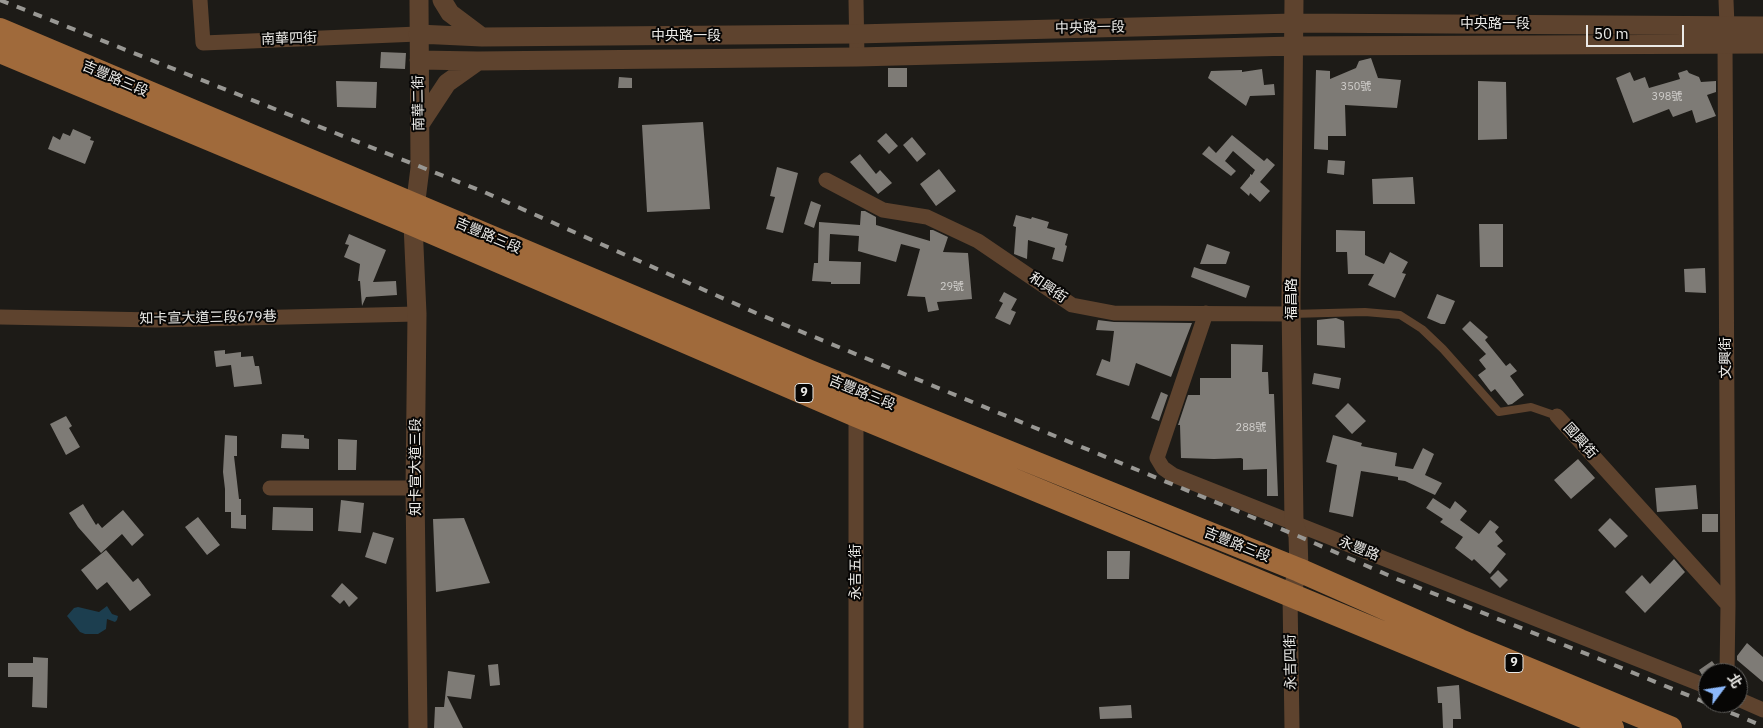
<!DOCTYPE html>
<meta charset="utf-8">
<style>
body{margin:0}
#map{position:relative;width:1763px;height:728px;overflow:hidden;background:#1d1b17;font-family:"IBM Plex Sans","Noto Sans TC",sans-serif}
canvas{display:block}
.north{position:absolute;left:1698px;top:663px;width:50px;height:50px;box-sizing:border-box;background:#070605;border:1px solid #62615f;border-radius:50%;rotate:59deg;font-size:14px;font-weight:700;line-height:20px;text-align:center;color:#ebeae7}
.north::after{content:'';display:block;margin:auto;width:18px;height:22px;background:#8cb9fc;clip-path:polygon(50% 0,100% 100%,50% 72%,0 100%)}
.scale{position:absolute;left:1586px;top:25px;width:98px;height:22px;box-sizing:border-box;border:2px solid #ebeae7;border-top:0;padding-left:6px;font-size:15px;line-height:18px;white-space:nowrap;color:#ebeae7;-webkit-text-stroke:4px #070605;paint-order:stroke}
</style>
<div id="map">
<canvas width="1763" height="728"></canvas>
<div class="north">北</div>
<div class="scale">50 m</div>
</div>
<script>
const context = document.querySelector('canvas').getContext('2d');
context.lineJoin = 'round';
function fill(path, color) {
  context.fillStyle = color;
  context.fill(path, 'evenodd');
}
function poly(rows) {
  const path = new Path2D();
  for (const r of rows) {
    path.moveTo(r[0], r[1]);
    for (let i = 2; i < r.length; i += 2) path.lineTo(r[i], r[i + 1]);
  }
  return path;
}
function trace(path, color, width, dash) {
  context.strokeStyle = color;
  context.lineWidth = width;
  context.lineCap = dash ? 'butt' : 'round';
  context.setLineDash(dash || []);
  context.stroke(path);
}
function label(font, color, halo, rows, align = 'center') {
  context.font = font + ' "IBM Plex Sans","Noto Sans TC",sans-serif';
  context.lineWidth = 4;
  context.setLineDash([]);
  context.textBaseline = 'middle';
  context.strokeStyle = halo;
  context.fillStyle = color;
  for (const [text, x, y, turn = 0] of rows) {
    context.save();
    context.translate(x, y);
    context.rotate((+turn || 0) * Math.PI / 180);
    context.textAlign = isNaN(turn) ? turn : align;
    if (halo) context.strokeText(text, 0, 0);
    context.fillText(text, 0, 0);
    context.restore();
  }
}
fill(poly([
 [107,606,112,614,118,616,117,620,115,622,107,619,106,629,98,634,85,634,80,632,67,616,74,608,78,607,99,612]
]), '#1c3e4f');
fill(poly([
 [381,52,406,53,405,69,380,68],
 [1371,58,1378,78,1401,80,1397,108,1345,105,1346,136,1328,136,1328,150,1314,149,1316,70,1330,71,1330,79,1356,68,1359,61],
 [888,68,907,68,907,87,888,87],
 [1262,69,1264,85,1274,84,1275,95,1250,96,1246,106,1208,78,1211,71,1242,70,1242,72],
 [1687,70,1689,73,1699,77,1701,82,1716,81,1716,92,1707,95,1716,116,1696,123,1692,110,1673,117,1669,109,1633,123,1616,78,1630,72,1634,81,1645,77,1649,88,1680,79,1678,73],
 [619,77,632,78,632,88,618,88],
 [336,81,377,82,376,108,337,107],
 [1478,81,1506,82,1507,139,1478,140],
 [703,122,710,209,647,212,642,125],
 [73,129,91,137,90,140,94,141,85,164,48,149,53,136,60,140,63,133,70,136],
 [886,133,898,146,889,154,877,141],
 [1232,135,1264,161,1267,158,1275,165,1260,182,1270,191,1260,202,1250,193,1249,196,1240,188,1250,176,1250,174,1252,175,1255,170,1233,151,1225,161,1236,171,1231,176,1202,154,1209,146,1216,153],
 [912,137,926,154,917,162,903,145],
 [860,154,876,174,880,170,892,183,878,194,850,162],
 [1328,160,1345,161,1344,175,1327,173],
 [777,167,798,173,783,233,766,229,775,197,770,196],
 [939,169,956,191,936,206,920,184],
 [1413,177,1415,204,1373,204,1372,179],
 [811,201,821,205,814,228,804,224],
 [861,211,865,211,876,217,876,225,930,241,930,230,933,230,948,237,943,252,968,253,972,299,937,302,939,310,928,312,925,297,907,296,920,249,901,244,896,262,858,251,859,236,830,234,829,261,861,262,860,284,831,284,831,282,812,281,814,263,818,263,819,222,860,225],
 [1016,215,1031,219,1032,217,1049,222,1047,228,1068,234,1065,245,1067,246,1063,262,1052,259,1055,248,1028,240,1027,259,1014,254,1016,227,1013,226],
 [1479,224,1503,224,1503,267,1480,267],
 [1336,230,1365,231,1365,255,1384,264,1390,252,1408,262,1402,273,1406,274,1395,298,1368,285,1374,274,1348,274,1347,252,1336,252],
 [349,234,386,250,373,282,396,281,397,295,366,297,362,306,360,281,358,281,360,264,344,257,349,245,345,244],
 [1207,244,1230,252,1226,264,1200,264],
 [1194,267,1250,286,1246,298,1191,277],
 [1705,268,1706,293,1685,292,1684,269],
 [1004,292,1017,299,1011,310,1016,312,1010,325,995,318,1003,303,999,301],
 [1437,294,1455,301,1445,324,1441,324,1427,318],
 [1336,318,1344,321,1345,348,1317,345,1317,320],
 [1098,320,1114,322,1192,323,1171,377,1136,363,1129,386,1096,375,1102,359,1110,362,1114,331,1096,330],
 [1470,321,1488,337,1485,340,1506,366,1510,363,1517,371,1510,376,1524,395,1512,404,1508,405,1495,389,1491,392,1478,375,1486,369,1479,360,1486,354,1462,329],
 [1231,344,1263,345,1262,372,1268,372,1269,394,1274,394,1278,496,1267,496,1267,469,1243,470,1243,459,1241,458,1214,459,1181,458,1180,425,1178,425,1188,395,1200,395,1200,378,1231,378],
 [225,350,225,354,241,352,241,357,253,356,255,366,259,366,262,384,234,387,231,365,216,367,214,351],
 [1314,373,1341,378,1339,389,1312,384],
 [1161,392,1168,395,1159,421,1151,418],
 [1348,403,1366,421,1352,434,1335,416],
 [66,416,72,426,69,428,80,447,66,455,50,424],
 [282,434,304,435,304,438,309,439,309,449,281,448],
 [225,435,237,436,237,456,234,456,239,499,241,499,241,515,246,515,246,529,231,528,231,512,225,512,225,489,223,472],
 [1333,435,1362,443,1361,446,1397,453,1395,466,1413,469,1423,448,1434,454,1425,475,1442,483,1435,495,1405,481,1398,480,1398,477,1361,471,1353,517,1329,512,1337,465,1326,462],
 [338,439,357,440,356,470,338,470],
 [1578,459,1595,478,1571,499,1554,480],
 [1696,485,1698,509,1657,512,1655,488],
 [1433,498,1450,509,1455,501,1467,511,1460,520,1479,534,1490,520,1499,527,1495,532,1503,541,1497,546,1506,554,1490,574,1474,559,1472,561,1455,548,1463,537,1440,522,1443,519,1426,508],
 [341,500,364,503,361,533,338,531],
 [83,504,96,525,98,523,102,528,123,510,144,535,132,546,122,534,101,553,78,527,69,513],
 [273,507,313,508,313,531,272,530],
 [1702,514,1718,514,1718,532,1702,532],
 [198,517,220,545,207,555,185,527],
 [464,518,490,583,436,592,433,519],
 [1610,518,1628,536,1615,548,1598,530],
 [373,532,394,538,386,564,365,557],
 [106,550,133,582,138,578,151,595,130,611,107,582,97,590,81,570],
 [1107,551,1130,551,1129,579,1107,579],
 [1674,559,1685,572,1645,613,1625,592,1642,575,1650,584],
 [1498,570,1508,580,1500,588,1490,578],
 [342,583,358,598,349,607,344,600,340,604,331,596],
 [1747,643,1763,657,1763,682,1737,660,1737,656],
 [33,657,48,658,47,708,32,707,33,677,8,677,8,663,33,663],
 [1712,661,1718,669,1713,673,1708,673,1708,677,1702,675,1699,670],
 [498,664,500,685,490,686,488,665],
 [448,671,475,675,471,699,447,696,463,728,434,728,435,707,444,707],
 [1459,685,1461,719,1453,719,1453,728,1443,728,1442,703,1438,703,1437,687],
 [1131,705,1132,718,1100,719,1099,707]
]), '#7e7b76');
trace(poly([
 [1291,314,1365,312,1400,315,1422,329,1443,349,1499,412,1531,407,1557,416]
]), '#5e432e', 8);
trace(poly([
 [200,0,203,43,418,34],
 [856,0,857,57],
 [1726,0,1727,26,1725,43,1728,605,1727,673],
 [826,180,883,210,927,217,978,241,1072,305,1114,313,1291,314],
 [1206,313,1157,458,1163,468,1173,475,1294,523,1708,687],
 [0,317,156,320,417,314],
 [856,415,856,728],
 [1557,416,1728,605],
 [270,488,415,488],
 [1290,595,1292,728],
 [1738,699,1763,710]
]), '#5e432e', 15);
trace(poly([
 [442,0,450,13,482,37],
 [418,34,482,37,856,34,1294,23,1763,26],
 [419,60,478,61,857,57,1294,46,1763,44],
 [420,124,447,83,478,61],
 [1290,595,1299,570,1298,536,1294,523,1291,302,1294,0],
 [418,728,415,488,417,314,413,224,420,168,419,0]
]), '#5e432e', 19);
trace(poly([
 [0,30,810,372,1299,570,1460,641,1670,728],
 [0,51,413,224,856,415,1612,728]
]), '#a06a3b', 24);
trace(poly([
 [0,0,484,192,756,313,1298,536,1397,579,1602,660,1763,726]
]), '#999894', 4, [9, 9]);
label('11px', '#d0cecb', null, [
 ["350號",1356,87],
 ["398號",1667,97],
 ["29號",952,287],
 ["288號",1251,428]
]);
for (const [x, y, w] of [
 [804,393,18],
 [1514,663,18]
]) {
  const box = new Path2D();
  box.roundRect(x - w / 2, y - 9.5, w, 19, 4);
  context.fillStyle = '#070605';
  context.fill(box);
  trace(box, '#ebeae7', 1);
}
label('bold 12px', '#ebeae7', null, [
 ["9",804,393],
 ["9",1514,663]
]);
label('14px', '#ebeae7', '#070605', [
 ["中央路一段",1495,24],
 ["中央路一段",1090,28,-1],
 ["中央路一段",686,36],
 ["南華四街",289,39,-2],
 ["吉豐路三段",115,79,23],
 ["南華二街",419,103,-91],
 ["吉豐路三段",488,236,23],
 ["和興街",1048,288,34],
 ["福昌路",1292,299,-90],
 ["知卡宣大道三段679巷",208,318,-1],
 ["文興街",1726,358,-90],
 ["吉豐路三段",862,393,22],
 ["國興街",1580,441,48],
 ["知卡宣大道三段",416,467,-90],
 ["吉豐路三段",1237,545,22],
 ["永豐路",1359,549,22],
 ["永吉五街",856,572,-90],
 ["永吉四街",1291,662,-91]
]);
</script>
